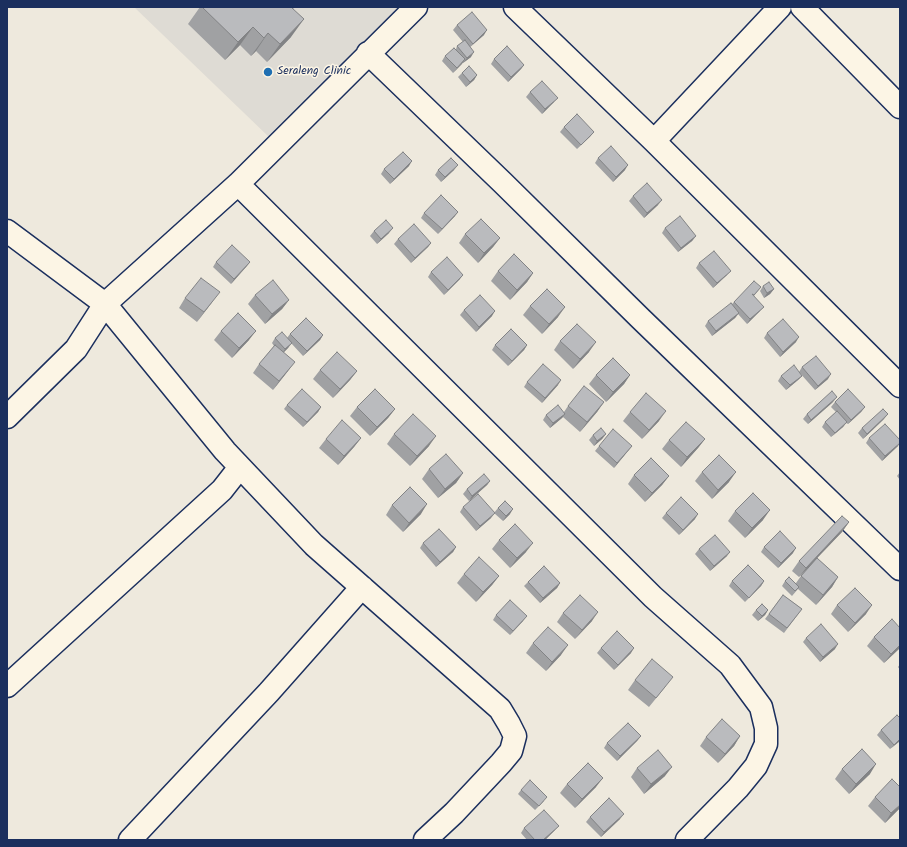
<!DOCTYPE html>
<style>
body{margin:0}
#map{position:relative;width:907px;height:847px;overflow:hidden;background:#eee9dd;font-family:Kalam,sans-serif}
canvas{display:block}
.frame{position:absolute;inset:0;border:8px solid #1b2f5e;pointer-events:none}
</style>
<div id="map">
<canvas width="907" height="847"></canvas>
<div class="frame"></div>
</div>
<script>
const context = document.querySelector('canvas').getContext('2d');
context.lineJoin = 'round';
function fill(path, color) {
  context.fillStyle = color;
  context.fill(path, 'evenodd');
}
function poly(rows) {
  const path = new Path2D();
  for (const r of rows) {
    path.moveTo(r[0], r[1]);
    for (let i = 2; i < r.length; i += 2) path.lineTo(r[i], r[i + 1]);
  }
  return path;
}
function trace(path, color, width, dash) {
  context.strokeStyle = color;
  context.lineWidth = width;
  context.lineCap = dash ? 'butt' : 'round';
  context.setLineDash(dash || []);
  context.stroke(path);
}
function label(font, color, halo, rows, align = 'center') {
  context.font = font + ' Kalam,sans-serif';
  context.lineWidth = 3;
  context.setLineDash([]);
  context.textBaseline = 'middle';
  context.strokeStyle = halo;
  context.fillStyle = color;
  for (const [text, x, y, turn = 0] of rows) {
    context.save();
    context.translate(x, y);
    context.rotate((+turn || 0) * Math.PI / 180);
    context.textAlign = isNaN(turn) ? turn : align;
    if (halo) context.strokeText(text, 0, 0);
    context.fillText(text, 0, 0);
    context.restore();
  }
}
fill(poly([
 [134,7,399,7,270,138]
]), '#dedbd4');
const minor = poly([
 [515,7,654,141,900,386],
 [802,7,900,107],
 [368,53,503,183,641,319,900,569],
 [654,141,780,7],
 [238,184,653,597,730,665,761,707,766,728,766,744,756,766,738,788,687,840],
 [7,231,105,304,225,451,314,545,500,709,509,724,515,736,511,751,501,763,454,813,425,840],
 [7,417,76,349,105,304,238,184,416,7],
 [7,686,222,490,240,467],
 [130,840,269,692,362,587]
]);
trace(minor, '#1b2f5e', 25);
trace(minor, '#fcf5e5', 22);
fill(poly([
 [200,7,295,7,293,9,291,37,267,62,256,51,251,56,240,45,225,60,188,24],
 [457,25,484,35,470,47,471,57,463,63,463,62,453,73,442,61,445,56,456,49,457,46,463,42,453,30],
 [494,59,524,65,521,69,508,82,491,64],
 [462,73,477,75,474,80,466,87,458,77],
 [530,92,554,102,542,114,526,97],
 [564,127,594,132,590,137,577,149,560,132],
 [598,158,625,170,613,182,595,163],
 [409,166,390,184,381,174,384,169],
 [438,170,454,170,441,182,435,175],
 [633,196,658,205,644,218,629,201],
 [424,213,455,216,438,234,421,218],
 [665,228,696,236,692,241,678,252,662,233],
 [374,231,389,233,377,244,370,236],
 [465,234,500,238,493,247,478,263,459,243],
 [398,239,431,243,428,247,411,263,394,244],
 [216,262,250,262,246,267,231,284,213,267],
 [699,263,727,275,713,288,696,268],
 [498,271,533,273,527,282,510,300,491,281],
 [431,272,460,279,444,295,428,277],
 [763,286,774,289,770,294,764,298,760,291],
 [761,287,754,296,760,311,747,324,738,314,735,318,712,336,705,326,708,321,732,304,734,302],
 [255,295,289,300,282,309,265,324,248,304],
 [185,298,213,301,197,322,179,308],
 [530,306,558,317,542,334,523,315],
 [464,310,492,316,476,332,460,315],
 [221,331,249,340,232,358,214,340],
 [767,333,796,342,780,357,764,338],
 [290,334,323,335,320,340,303,356,291,343,288,348,284,352,288,371,273,390,253,373,259,364,274,346,272,343,275,338,287,338],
 [560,341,589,352,573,369,554,350],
 [495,345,527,345,524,350,508,366,492,350],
 [802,367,828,379,815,390,799,372],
 [320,370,357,371,350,380,333,398,313,379],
 [596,375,630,375,624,384,606,402,589,384],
 [781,376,802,376,798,380,786,390,778,381],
 [527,382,558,385,542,403,524,387],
 [604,402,597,412,580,432,563,417,550,428,543,420,546,415,564,412,568,406],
 [833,402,808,424,803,419,807,414],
 [835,402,865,407,861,412,848,424,846,423,843,427,831,437,822,427,825,422,836,412,831,407],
 [287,405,321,407,318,412,303,427,284,409],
 [357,407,395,409,388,418,370,436,350,416],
 [630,412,659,421,642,439,623,421],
 [884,419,863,439,858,433,862,428],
 [394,434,429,446,410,466,387,444],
 [606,434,602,439,594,446,589,440,593,435],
 [361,438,354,447,338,465,319,448,326,439],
 [869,438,898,446,882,461,866,443],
 [705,439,698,448,681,467,662,449,669,440],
 [599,446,632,446,628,451,614,468,595,451],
 [429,469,463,473,456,483,438,498,422,479],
 [702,472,729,482,712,499,695,481],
 [900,472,900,480,897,476],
 [634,475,669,476,662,485,645,502,628,484],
 [490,481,487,485,469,501,463,494,467,489],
 [392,505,421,514,403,532,386,515],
 [463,507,491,518,476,531,460,512],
 [498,508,510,514,503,521,494,513],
 [735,511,763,520,745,538,728,521],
 [666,513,695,519,679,535,662,518],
 [849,522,842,532,817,558,838,577,832,587,816,605,798,589,792,596,782,586,785,581,796,583,801,576,808,569,799,577,792,571,799,561],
 [499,540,526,552,510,568,492,549],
 [423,543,456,547,453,552,436,567,420,548],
 [764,547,793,553,778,568,761,552],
 [699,549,727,556,710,571,695,554],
 [464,574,499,576,492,585,476,602,457,583],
 [732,581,764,581,761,586,745,602,729,586],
 [528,582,560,583,557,588,540,603,524,586],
 [783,595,802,609,784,633,765,619],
 [837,605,866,614,848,632,831,614],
 [756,610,768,610,765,615,758,621,752,615],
 [563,613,592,621,575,639,557,622],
 [496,615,523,621,510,635,493,620],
 [900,628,900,648,884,663,867,646,874,637],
 [806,638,835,649,820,662,803,642],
 [533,643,561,655,546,671,526,653],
 [601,648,631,653,614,670,597,653],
 [900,664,900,670,898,667],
 [635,680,666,686,649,707,628,690],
 [881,730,900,741,890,749,877,735],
 [641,736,637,741,617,761,604,748,607,743],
 [740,736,734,746,718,763,700,746,706,737],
 [637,768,665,776,644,794,631,777],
 [842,769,870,774,849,794,835,779],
 [567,784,596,787,575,808,560,793],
 [521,790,544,801,535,810,518,794],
 [875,797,900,808,885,823,868,806],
 [590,817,620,819,601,837,586,822],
 [524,828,555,830,545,840,527,840,521,833]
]), '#a0a1a3');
fill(poly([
 [304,19,291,37,267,62,280,44],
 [253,27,240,45,225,60,238,42],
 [487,30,484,35,469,48],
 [268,33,256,51,251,56,264,38],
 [474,52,471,57,463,63,467,58],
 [465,59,462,64,453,73,457,68],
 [524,65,521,69,508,82,511,77],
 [477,75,474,80,466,87,470,82],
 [558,98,542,114,545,109],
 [412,161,409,166,390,184,394,179],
 [458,165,454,170,441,182,445,177],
 [628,165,625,170,613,182,616,177],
 [662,200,658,205,644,218,647,213],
 [458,212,455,216,438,234,442,229],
 [393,228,389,233,377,244,381,239],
 [696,236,692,241,678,252,681,248],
 [500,238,493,247,478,263,484,253],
 [431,243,428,247,411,263,415,258],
 [250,262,246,267,231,284,234,279],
 [731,271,727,275,713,288,717,283],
 [533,273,527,282,510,300,517,290],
 [463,275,460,279,444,295,448,290],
 [774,289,770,294,764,298,767,293],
 [220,292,213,301,197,322,204,312],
 [289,300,282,309,265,324,272,314],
 [565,307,558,317,542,334,549,324],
 [764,307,747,324,750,319],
 [495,311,492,316,476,332,479,327],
 [739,313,735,318,712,336,716,331],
 [256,331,249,340,232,358,239,348],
 [323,335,320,340,303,356,307,351],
 [799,337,796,342,780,357,783,352],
 [596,342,589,352,573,369,580,359],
 [292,343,288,348,282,354,285,349],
 [527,345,524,350,508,366,512,361],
 [295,362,288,371,273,390,279,381],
 [357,371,350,380,333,398,340,389],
 [831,374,828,379,815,390,818,386],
 [630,375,624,384,606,402,613,392],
 [802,376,798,380,786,390,790,385],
 [561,380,558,385,542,403,545,398],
 [837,397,833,402,808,424,811,420],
 [604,402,597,412,580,432,587,422],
 [321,407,318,412,303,427,307,422],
 [865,407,861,412,848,424,851,420],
 [395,409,388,418,370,436,377,427],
 [666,411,659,421,642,439,649,430],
 [565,414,562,418,550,428,553,423],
 [888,414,884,419,863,439,867,434],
 [847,422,843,427,831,437,835,433],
 [606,434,602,439,594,446,597,441],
 [436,436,429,446,410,466,417,456],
 [361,438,354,447,338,465,344,456],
 [705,439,698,448,681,467,687,457],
 [900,443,898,446,882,461,885,456],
 [632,446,628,451,614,468,617,463],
 [736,472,729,482,712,499,718,490],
 [463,473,456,483,438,498,445,489],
 [669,476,662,485,645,502,652,493],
 [490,481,487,485,469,501,472,496],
 [427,504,421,514,403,532,409,523],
 [513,509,510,514,503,521,506,516],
 [770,510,763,520,745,538,752,528],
 [495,513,491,518,476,531,480,526],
 [698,514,695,519,679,535,683,530],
 [849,522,842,532,799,577,806,568],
 [533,543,526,552,510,568,517,558],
 [456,547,453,552,436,567,440,562],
 [796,548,793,553,778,568,781,563],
 [730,552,727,556,710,571,714,566],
 [499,576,492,585,476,602,483,592],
 [838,577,832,587,816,605,823,595],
 [764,581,761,586,745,602,749,598],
 [560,583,557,588,540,603,543,598],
 [872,605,866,614,848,632,855,623],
 [768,610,765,615,758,621,762,616],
 [598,612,592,621,575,639,582,630],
 [527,616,523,621,510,635,513,631],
 [838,644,835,649,820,662,823,657],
 [568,645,561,655,546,671,552,662],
 [900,645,900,648,884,663,891,654],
 [634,648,631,653,614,670,618,665],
 [641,736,637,741,617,761,620,756],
 [740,736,734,746,718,763,725,754],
 [900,739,900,741,890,749],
 [876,764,870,774,849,794,856,784],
 [672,767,665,776,644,794,651,784],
 [603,778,596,787,575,808,582,799],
 [900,805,900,808,885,823,891,813],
 [624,814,620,819,601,837,604,832],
 [559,826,545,840,543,840]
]), '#828385');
const building = poly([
 [202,7,294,7,292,8,304,19,280,44,268,33,264,38,253,27,238,42,202,7],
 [472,12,487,30,473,44,457,25,472,12],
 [465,40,474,52,467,58,457,46,465,40],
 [507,46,524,65,511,77,494,59,507,46],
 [454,48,465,59,457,68,445,56,454,48],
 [469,66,477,75,470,82,462,73,469,66],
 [542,81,558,98,545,109,530,92,542,81],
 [577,114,594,132,581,145,564,127,577,114],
 [611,146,628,165,616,177,598,158,611,146],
 [403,152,412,161,394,179,384,169,403,152],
 [451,158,458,165,445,177,438,170,451,158],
 [647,183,662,200,647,213,633,196,647,183],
 [441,195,458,212,442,229,424,213,441,195],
 [680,216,696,236,681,248,665,228,680,216],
 [481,219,500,238,484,253,465,234,481,219],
 [386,220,393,228,381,239,374,231,386,220],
 [414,224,431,243,415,258,398,239,414,224],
 [232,245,250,262,234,279,216,262,232,245],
 [714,251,731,271,717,283,699,263,714,251],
 [514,254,533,273,517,290,498,271,514,254],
 [447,257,463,275,448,290,431,272,447,257],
 [201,278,220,292,204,312,185,298,201,278],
 [273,280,289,300,272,314,255,295,273,280],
 [754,281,761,287,754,295,752,294,764,307,750,319,734,302,754,281],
 [769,282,774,289,767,293,763,286,769,282],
 [547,289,565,307,549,324,530,306,547,289],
 [480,295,495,311,479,327,464,310,480,295],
 [731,303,739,313,716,331,708,321,731,303],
 [238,313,256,331,239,348,221,331,238,313],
 [306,318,323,335,307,351,290,334,306,318],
 [783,319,799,337,783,352,767,333,783,319],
 [577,324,596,342,580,359,560,341,577,324],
 [511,329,527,345,512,361,495,345,511,329],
 [282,332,292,343,285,349,275,338,282,332],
 [275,345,295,362,279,381,259,364,275,345],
 [337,352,357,371,340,389,320,370,337,352],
 [816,356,831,374,818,386,802,367,816,356],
 [613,358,630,375,613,392,596,375,613,358],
 [543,364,561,380,545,398,527,382,543,364],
 [794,365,802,376,790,385,781,376,794,365],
 [584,386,604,402,587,422,568,406,584,386],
 [302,389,321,407,307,422,287,405,302,389],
 [375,389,395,409,377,427,357,407,375,389],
 [848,389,865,407,851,420,835,402,848,389],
 [832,391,837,397,811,420,807,414,832,391],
 [646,393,666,411,649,430,630,412,646,393],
 [558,405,565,414,553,423,546,415,558,405],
 [883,409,888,414,867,434,862,428,883,409],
 [837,411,847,422,835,433,825,422,837,411],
 [413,414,436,436,417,456,394,434,413,414],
 [342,420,361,438,344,456,326,439,342,420],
 [686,422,705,439,687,457,669,440,686,422],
 [885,424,900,440,900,443,885,456,869,438,885,424],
 [601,428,606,434,597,441,593,435,601,428],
 [613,429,632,446,617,463,599,446,613,429],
 [446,454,463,473,445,489,429,469,446,454],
 [719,455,736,472,718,490,702,472,719,455],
 [651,458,669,476,652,493,634,475,651,458],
 [484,474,490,481,472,496,467,489,484,474],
 [410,487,427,504,409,523,392,505,410,487],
 [753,493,770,510,752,528,735,511,753,493],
 [478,494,495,513,480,526,463,507,478,494],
 [681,497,698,514,683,530,666,513,681,497],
 [505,501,513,509,506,516,498,508,505,501],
 [842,516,849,522,806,568,799,561,842,516],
 [515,524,533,543,517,558,499,540,515,524],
 [439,529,456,547,440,562,423,543,439,529],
 [780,531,796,548,781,563,764,547,780,531],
 [715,535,730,552,714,566,699,549,715,535],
 [479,557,499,576,483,592,464,574,479,557],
 [817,558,838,577,823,595,801,576,817,558],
 [748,565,764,581,749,598,732,581,748,565],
 [544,566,560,583,543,598,528,582,544,566],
 [789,577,799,587,795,591,785,581,789,577],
 [855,588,872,605,855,623,837,605,855,588],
 [580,595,598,612,582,630,563,613,580,595],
 [783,595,802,609,787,628,769,614,783,595],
 [510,600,527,616,513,631,496,615,510,600],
 [762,604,768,610,762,616,756,610,762,604],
 [892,619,900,628,900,645,891,654,874,637,892,619],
 [821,624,838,644,823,657,806,638,821,624],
 [548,627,568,645,552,662,533,643,548,627],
 [617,631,634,648,618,665,601,648,617,631],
 [652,659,673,677,656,698,635,680,652,659],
 [897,715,900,718,900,739,894,745,881,730,897,715],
 [722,719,740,736,725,754,706,737,722,719],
 [628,723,641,736,620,756,607,743,628,723],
 [862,749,876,764,856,784,842,769,862,749],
 [658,750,672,767,651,784,637,768,658,750],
 [588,763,603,778,582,799,567,784,588,763],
 [892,779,900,787,900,805,891,813,875,797,892,779],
 [530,780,547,797,539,806,521,790,530,780],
 [609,798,624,814,604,832,590,817,609,798],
 [544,810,559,826,543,840,535,840,524,828,544,810]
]);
fill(building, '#babbbe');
trace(building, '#828385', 1);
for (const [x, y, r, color] of [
 [268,72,5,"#1f6fb2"]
]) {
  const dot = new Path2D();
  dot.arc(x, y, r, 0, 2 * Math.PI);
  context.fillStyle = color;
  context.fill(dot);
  trace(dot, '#fcf5e5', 1.5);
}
label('12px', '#1b2f5e', '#fcf5e5', [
 ["Seraleng Clinic",277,72]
], 'left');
</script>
